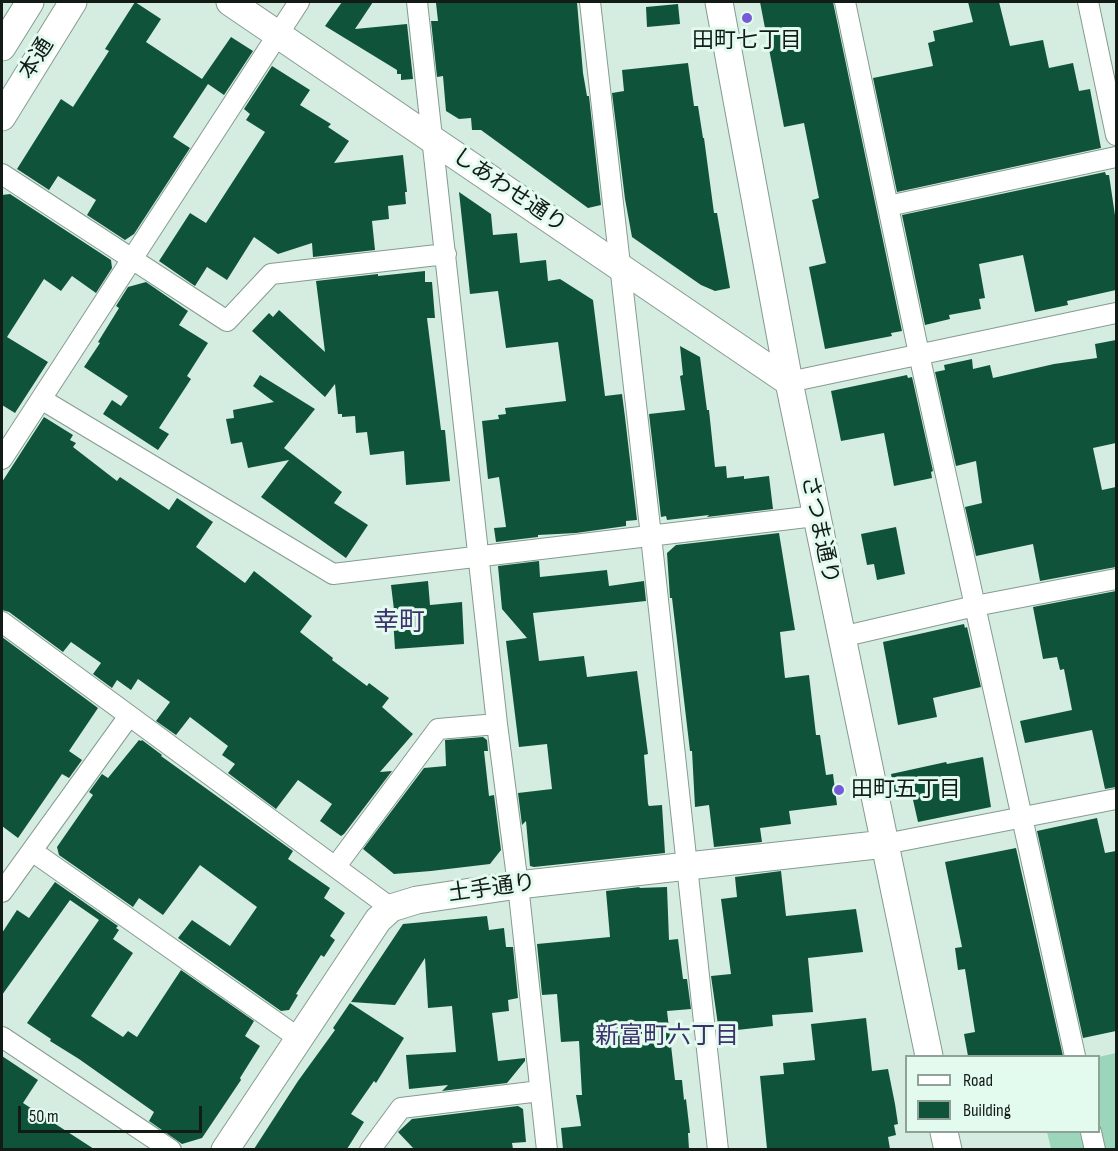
<!DOCTYPE html>
<meta charset="utf-8">
<style>
body{margin:0}
#map{position:relative;width:1118px;height:1151px;overflow:hidden;background:#d5ede1;font-family:"Sofia Sans Condensed",sans-serif}
canvas{display:block}
.frame{position:absolute;inset:0;border:3px solid #131b17;pointer-events:none}
.legend{position:absolute;left:905px;top:1055px;width:195px;height:78px;box-sizing:border-box;background:#e3fbee;border:2px solid #90a198;margin:0;padding:8px 10px;list-style:none;font-size:18px;color:#131b17}
.legend li{display:flex;align-items:center;gap:12px;height:30px}
.legend b{width:30px;border:2px solid #90a198}
.scale{position:absolute;left:18px;top:1106px;width:184px;height:27px;box-sizing:border-box;border:3px solid #131b17;border-top:0;padding-left:8px;font-size:18px;line-height:21px;white-space:nowrap;color:#131b17;-webkit-text-stroke:4px #e3fbee;paint-order:stroke}
</style>
<div id="map">
<canvas width="1118" height="1151"></canvas>
<div class="frame"></div>
<ul class="legend">
<li><b style="height:8px;background:#fff"></b>Road</li>
<li><b style="height:16px;background:#0f543a"></b>Building</li>
</ul>
<div class="scale">50 m</div>
</div>
<script>
const context = document.querySelector('canvas').getContext('2d');
context.lineJoin = 'round';
function fill(path, color) {
  context.fillStyle = color;
  context.fill(path, 'evenodd');
}
function poly(rows) {
  const path = new Path2D();
  for (const r of rows) {
    path.moveTo(r[0], r[1]);
    for (let i = 2; i < r.length; i += 2) path.lineTo(r[i], r[i + 1]);
  }
  return path;
}
function trace(path, color, width, dash) {
  context.strokeStyle = color;
  context.lineWidth = width;
  context.lineCap = dash ? 'butt' : 'round';
  context.setLineDash(dash || []);
  context.stroke(path);
}
function label(font, color, halo, rows, align = 'center') {
  context.font = font + ' "Sofia Sans Condensed","Noto Sans JP",sans-serif';
  context.lineWidth = 6;
  context.setLineDash([]);
  context.textBaseline = 'middle';
  context.strokeStyle = halo;
  context.fillStyle = color;
  for (const [text, x, y, turn = 0] of rows) {
    context.save();
    context.translate(x, y);
    context.rotate((+turn || 0) * Math.PI / 180);
    context.textAlign = isNaN(turn) ? turn : align;
    if (halo) context.strokeText(text, 0, 0);
    context.fillText(text, 0, 0);
    context.restore();
  }
}
fill(poly([
 [1116,1053,1116,1149,1105,1149,1099,1120,1098,1057],
 [1047,1132,1083,1132,1087,1149,1051,1149]
]), '#9cd6ba');
fill(poly([
 [135,2,161,19,146,42,202,79,231,37,253,51,224,95,208,84,173,137,190,148,134,234,125,240,87,215,96,200,58,176,49,190,17,169,61,99,73,107,109,51,105,49],
 [342,2,373,2,355,29,407,24,413,79,401,80,401,74,397,74,397,70,325,26],
 [451,2,577,2,583,73,587,96,589,96,601,205,588,208,481,130,472,130,471,118,459,119,446,111,443,76,437,77,431,21,438,21,436,3],
 [760,2,833,2,902,331,891,333,892,336,825,349,809,267,826,263,812,200,819,198,804,123,784,127],
 [968,2,999,2,1010,46,1043,40,1049,68,1073,63,1079,91,1090,89,1101,148,897,192,873,78,933,66,928,43,935,41,933,31,973,22],
 [678,4,680,24,647,27,646,7],
 [688,63,694,106,698,106,703,138,704,138,714,213,717,213,730,288,715,291,701,285,632,237,625,199,612,93,624,91,622,70],
 [272,66,310,90,300,105,331,124,328,127,349,141,334,163,403,155,407,192,405,192,406,204,388,206,389,219,372,221,375,250,313,257,312,243,278,254,254,237,227,280,207,267,195,286,159,261,190,213,206,223,265,132,246,120,250,114,244,109],
 [1105,172,1106,175,1109,175,1116,222,1116,290,1067,301,1068,305,1035,312,1023,255,979,264,985,298,979,299,981,309,949,315,950,319,925,325,902,215],
 [459,192,491,214,493,235,517,233,520,263,546,260,548,281,560,279,593,300,605,396,622,394,625,417,637,520,626,521,626,526,576,533,538,535,538,537,496,542,494,528,506,527,499,477,488,479,482,421,499,419,498,415,506,414,505,408,566,401,558,342,506,348,498,291,470,294],
 [10,194,111,260,112,268,96,293,72,276,61,291,44,279,7,337,48,362,15,413,2,405,2,195],
 [425,271,425,282,432,282,435,318,427,318,441,430,445,430,450,481,406,485,404,451,370,455,367,432,356,433,355,416,342,417,342,414,338,414,335,384,325,397,252,331,269,313,273,317,279,310,325,352,316,281,378,274,378,276],
 [146,282,188,311,179,325,208,343,187,376,191,379,159,428,169,434,158,450,103,414,112,400,121,406,128,396,84,367,100,343,98,342,119,308,116,306,128,287],
 [1116,340,1116,443,1093,448,1102,490,1116,487,1116,567,1040,581,1033,544,976,556,965,507,982,503,976,461,956,466,935,372,945,370,944,365,972,359,973,369,990,365,993,378,1054,364,1097,358,1095,344],
 [680,346,700,357,707,410,709,410,715,467,726,466,727,478,744,476,744,479,769,476,773,509,707,517,709,515,667,520,666,516,661,517,649,414,685,410,680,376,683,375],
 [260,375,315,409,284,448,342,492,334,503,368,525,346,558,261,497,289,460,248,468,242,442,231,444,226,419,234,418,233,410,274,402,253,386],
 [907,375,908,378,912,377,933,471,931,472,932,478,894,486,884,433,841,441,831,391],
 [44,417,73,435,70,440,76,443,73,447,117,481,120,477,169,510,177,498,213,522,196,547,245,583,254,571,312,616,300,632,333,658,332,660,367,686,369,683,389,698,382,707,413,734,380,772,392,771,344,834,341,836,320,821,332,804,298,780,276,809,228,773,235,764,222,755,228,746,190,717,176,735,156,721,170,702,138,679,131,690,117,680,112,688,93,674,101,663,71,642,63,652,9,612,2,610,2,482],
 [896,527,905,574,877,580,874,564,867,565,861,534],
 [779,533,795,630,780,632,785,678,809,675,816,735,820,735,826,775,833,774,837,805,789,811,791,824,760,828,762,842,714,847,709,805,695,807,692,751,690,751,672,598,670,598,667,553,676,545],
 [539,561,540,577,607,570,609,586,644,581,646,601,533,613,539,661,584,656,587,677,637,671,648,754,644,755,648,804,649,806,662,805,665,853,534,867,530,866,526,821,522,825,518,793,552,789,547,744,519,747,506,641,527,638,502,609,498,566],
 [428,581,430,605,462,602,464,644,395,649,393,618,395,618,391,585],
 [1116,591,1116,787,1105,789,1092,730,1025,743,1020,721,1072,710,1064,669,1060,670,1057,657,1043,659,1033,607],
 [964,624,965,628,967,627,981,687,933,698,937,717,898,725,883,642],
 [2,637,98,708,69,751,82,760,69,778,62,774,18,838,2,826],
 [483,737,487,740,488,751,484,751,489,796,494,795,501,850,490,864,431,871,394,874,363,849,424,768,446,766,445,740],
 [139,740,141,741,142,740,162,755,161,756,293,851,288,859,330,888,324,898,345,913,330,936,335,940,324,957,321,955,296,994,298,995,289,1010,281,1011,178,938,192,920,230,946,257,907,200,865,163,915,139,898,133,907,59,855,57,847,93,795,89,792,102,774,108,778],
 [983,757,991,807,918,822,911,791,895,795,891,774,946,762,947,764],
 [1097,818,1105,853,1116,851,1116,1031,1083,1038,1037,831],
 [1016,848,1063,1056,968,1056,964,1034,975,1032,965,969,958,970,955,948,962,947,945,862],
 [781,871,786,916,856,909,863,952,808,958,813,1012,772,1015,773,1026,719,1032,711,976,731,974,721,899,737,897,735,877],
 [55,882,118,926,116,928,119,930,113,939,133,953,91,1016,123,1037,128,1031,137,1037,181,970,254,1021,245,1036,260,1046,240,1078,241,1080,202,1138,182,1144,149,1121,154,1112,79,1059,50,1041,51,1039,27,1023,99,920,70,900,2,995,2,933,17,910,29,918],
 [640,887,639,888,667,887,669,940,678,939,683,979,687,979,691,1009,667,1011,675,1080,682,1080,684,1100,686,1099,690,1133,688,1133,689,1149,563,1149,561,1128,581,1126,576,1095,582,1095,579,1041,561,1042,557,994,542,995,537,944,610,937,606,891],
 [487,916,489,930,504,928,506,947,513,947,518,998,508,1000,509,1011,492,1013,498,1061,525,1058,525,1061,507,1083,442,1091,448,1085,409,1089,406,1055,456,1052,452,1006,428,1008,425,958,395,1005,351,1002,403,924],
 [350,1003,404,1038,376,1083,374,1081,351,1114,364,1122,347,1149,254,1149,298,1081,335,1030,333,1028],
 [866,1018,872,1071,888,1069,895,1104,898,1124,894,1125,896,1135,888,1137,890,1149,767,1149,760,1076,784,1074,783,1063,815,1060,811,1024],
 [2,1056,38,1080,23,1103,94,1149,2,1149],
 [518,1106,523,1109,526,1142,512,1143,513,1149,414,1149,398,1132,412,1119]
]), '#0f543a');
const street = poly([
 [417,2,497,724,518,885,547,1150],
 [590,2,651,536,718,1150],
 [845,2,919,354,1075,1056],
 [1088,2,1116,135],
 [2,174,227,321,271,274,446,254],
 [888,206,1116,157],
 [789,382,1116,313],
 [41,399,333,574,815,516],
 [2,459,299,2],
 [2,622,391,908],
 [841,637,975,606,1116,579],
 [885,844,1116,799],
 [32,851,300,1039],
 [336,866,438,729,497,724],
 [2,892,129,716],
 [2,1037,171,1150],
 [1091,1132,1095,1150],
 [370,1150,401,1108,540,1091]
]);
const secondary = poly([
 [230,2,789,382],
 [719,2,789,382,929,1056],
 [2,47,30,2],
 [2,117,73,2],
 [944,1132,948,1150],
 [225,1150,378,920,391,908,417,900,518,885,885,844]
]);
trace(street, '#859b90', 22);
trace(secondary, '#859b90', 29);
trace(street, '#fff', 20);
trace(secondary, '#fff', 27);
for (const [x, y, r, color] of [
 [747,18,6,"#765bd6"],
 [839,790,6,"#765bd6"]
]) {
  const dot = new Path2D();
  dot.arc(x, y, r, 0, 2 * Math.PI);
  context.fillStyle = color;
  context.fill(dot);
  trace(dot, '#e3fbee', 2);
}
label('22px', '#131b17', '#e3fbee', [
 ["田町七丁目",747,41],
 ["田町五丁目",851,790,"left"]
]);
label('22px', '#131b17', '#e3fbee', [
 ["本通",37,59,-58],
 ["しあわせ通り",509,191,34],
 ["さつま通り",819,530,78],
 ["土手通り",492,889,-8]
]);
label('24px', '#3c316c', '#e3fbee', [
 ["新富町六丁目",667,1037]
]);
label('26px', '#3c316c', '#e3fbee', [
 ["幸町",399,623]
]);
</script>
